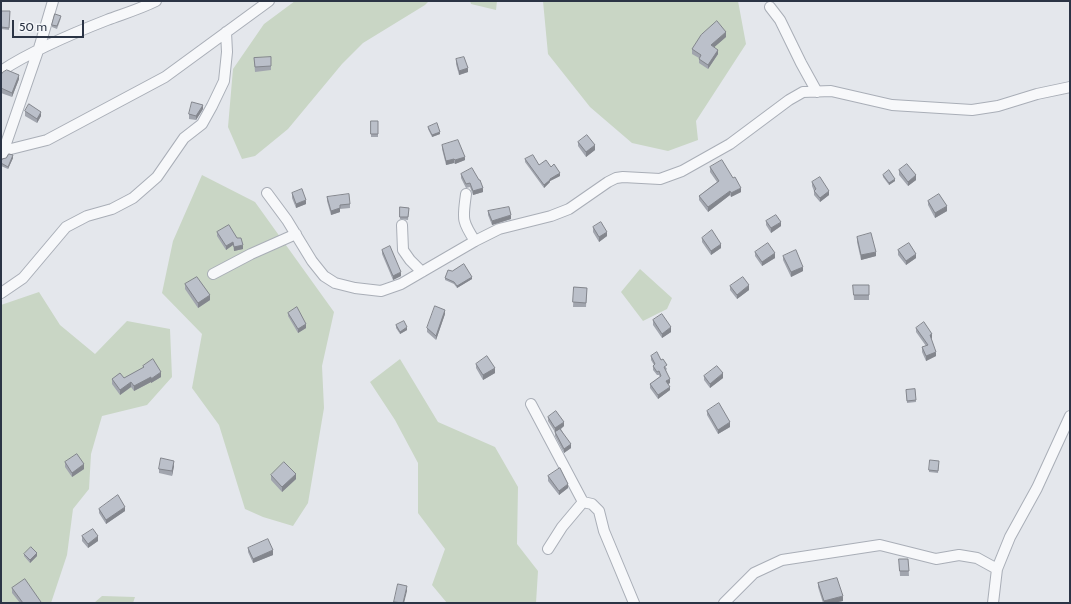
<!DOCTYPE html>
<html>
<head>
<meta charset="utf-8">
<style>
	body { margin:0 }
	#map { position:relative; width:1071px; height:604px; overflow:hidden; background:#e4e7ec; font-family:Cabin,sans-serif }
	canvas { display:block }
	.frame { position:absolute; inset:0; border:2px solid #2b3445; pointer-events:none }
	.scale { position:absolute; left:12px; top:20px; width:72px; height:18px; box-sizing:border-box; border:2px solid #2b3445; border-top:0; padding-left:5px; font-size:12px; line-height:14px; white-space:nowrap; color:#2b3445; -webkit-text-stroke:3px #f4f6f9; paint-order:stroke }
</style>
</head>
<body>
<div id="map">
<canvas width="1071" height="604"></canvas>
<div class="frame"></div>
<div class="scale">50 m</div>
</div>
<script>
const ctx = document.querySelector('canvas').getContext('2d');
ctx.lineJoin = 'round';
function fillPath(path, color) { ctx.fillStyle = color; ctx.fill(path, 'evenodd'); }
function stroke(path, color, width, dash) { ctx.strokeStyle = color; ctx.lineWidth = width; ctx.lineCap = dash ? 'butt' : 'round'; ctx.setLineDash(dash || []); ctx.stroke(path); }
fillPath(new Path2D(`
	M295 1H429L425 5 363 43 342 64 288 129 255 156 242 159 228 127 233 69 264 24Z
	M470 1H497L496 10 471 4Z
	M543 1H738L746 44 696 121 698 140 668 151 632 143 590 107 548 54Z
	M202 175 255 202 334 312 322 366 324 408 308 503 293 526 263 517 245 509 219 425 192 388 202 334 162 293 173 241Z
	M640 269 672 298 667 309 643 321 621 292Z
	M39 292 60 325 95 354 127 321 170 329 172 377 147 405 102 416 91 454 89 489 73 509 67 555 51 603H1V305Z
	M400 359 438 422 495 447 518 487 517 544 538 571 536 603H447L432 585 445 549 418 513V463L395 420 370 382Z
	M102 596 135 597 133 603H94Z`), '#c9d6c5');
const minor = new Path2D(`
	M770 7 780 20 801 63 817 92
	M1 71C33 50 71 34 107 20 123 14 140 9 156 1
	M3 151 47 140 165 77 269 1
	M2 155 40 45 53 1
	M267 193 287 220 312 261 324 276 335 283 355 288 381 291 401 284 475 241 499 229 551 216 569 209 608 182 616 178 623 177 660 179 682 171 730 144 789 100 803 92 831 91 892 105 972 110 998 106 1037 94 1070 87
	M466 194C463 218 461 220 475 241
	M402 225 403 250 410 260 422 272
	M213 274 251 254 296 234
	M1 293 23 278 66 227 87 216 112 209 133 198 157 177 184 138 202 124 212 106 224 81 227 52 226 32
	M531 404 583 502 592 504 599 511 604 531 634 603
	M548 549 562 527 583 502
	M724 603 754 573 782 560 880 545 936 559 959 555 977 558 997 569
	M993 603 997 569 1010 537 1037 488 1070 416`);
stroke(minor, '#a9aeb7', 12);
stroke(minor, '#f7f8fa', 10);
fillPath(new Path2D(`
	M2 11H10L9 30 1 29Z
	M61 18 57 29 52 27V25Z
	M726 37 714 47 718 54 708 69 699 63V58L692 54V49Z
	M254 58 271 66V70L255 72Z
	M456 59 468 72 459 75 456 64Z
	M1 76 19 79 12 97 1 93Z
	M203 109 196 120 189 119V114Z
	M25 111 41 116 37 123 25 116Z
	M371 121H378V137H371Z
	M428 127 440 134 432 137 428 129Z
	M578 142 595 150 586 157 578 146Z
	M442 145 465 160 455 164 454 163 446 165 442 149Z
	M6 158H13L8 169 1 166V162Z
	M525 159 539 165 551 167 560 176 550 181V182L544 188 525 162Z
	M710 167 741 192 731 197 730 195 708 212 699 200V196L717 182 710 172Z
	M899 170 916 180 908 186 899 175Z
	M461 174 483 192 473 195 470 187 466 188 461 178Z
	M883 175 895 181 889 185 883 177Z
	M812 182 829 195 820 202 814 195V191L812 186Z
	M292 193 306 204 296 208 292 198Z
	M327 197 350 204V208L340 209V212L331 215 327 201Z
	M928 201 947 211 935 218 928 205Z
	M400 207 409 208 408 220 400 219Z
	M488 211 511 219 492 225 488 215Z
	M766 221 781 226 771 233 766 225Z
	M593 227 607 236 599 242 593 232Z
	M217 232 243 249 234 251 233 245 226 250 217 236Z
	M857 237 876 256 861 260 857 242Z
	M702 238 721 248 711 255 702 242Z
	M382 250 401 276 393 280 382 254Z
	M898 250 916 258 906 265 898 255Z
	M755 252 775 258 762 266 755 256Z
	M783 256 803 271 791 277 783 260Z
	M445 278 472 279 457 288 454 284 445 280Z
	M185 284 210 300 198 308 185 289Z
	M853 285H869V300H854Z
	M730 286 749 290 737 299 730 290Z
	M574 287 587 288 586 307H573Z
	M288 313 306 328 298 333 288 316Z
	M445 314 436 340 427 332V328Z
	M653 320 671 332 662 338 653 325Z
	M396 325 407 330 400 334 396 328Z
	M916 328 932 338 931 339 936 356 926 361 922 352V347L926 346 916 332Z
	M651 356 661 360 667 369 666 370 670 383 668 384 670 390 658 399 650 388V384L660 377 659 375H657L653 370V366L654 365 651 360Z
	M476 364 495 373 483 380 476 368Z
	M143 366 161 377 151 383V382L134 391 131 387 120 395 112 384V379L124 378 143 368Z
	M704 376 723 378 710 388 704 380Z
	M915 389 916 402 907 403 906 390Z
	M707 411 730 427 718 434 707 415Z
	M548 417 564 426 561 429 571 448 564 453 555 436V432L548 421Z
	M65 462 84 469 72 477 65 467Z
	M939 463 938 473 929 472V470Z
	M174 466 172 476 159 473V469Z
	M271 475 296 479 282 492 271 480Z
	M548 476 568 488 559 495 548 481Z
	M99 509 125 511 106 524 99 513Z
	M82 536 98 541 88 548 82 541Z
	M248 548 273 555 253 563 248 552Z
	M24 554 37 556 30 563 24 556Z
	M899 559H908L909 576H900Z
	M818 583 843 601 833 603H823L818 587Z
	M12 588 41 603H20L12 593Z`), '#a1a5ae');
fillPath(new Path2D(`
	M726 32V37L711 50V45Z
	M718 50V54L708 69V65Z
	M468 68V72L459 75V71Z
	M19 75V79L12 97V93Z
	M203 105V109L196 120V116Z
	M41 112V116L37 123V119Z
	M440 132V134L432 137V135Z
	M595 145V150L586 157V152Z
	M13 155V158L8 169V167Z
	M465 157V160L455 164V160Z
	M454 159V163L446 165V161Z
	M560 173V176L550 181V182L544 188V185L550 179Z
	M916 175V180L908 186V182Z
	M895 179V181L889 185V183Z
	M483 188V192L473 195V191Z
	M741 188V192L731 197V193Z
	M730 191V195L708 212V207Z
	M829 191V195L820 202V198Z
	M306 200V204L296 208V204Z
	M947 206V211L935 218V213Z
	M340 208V212L331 215V211Z
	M511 215V219L492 225V221Z
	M781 222V226L771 233V228Z
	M607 232V236L599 242V237Z
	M233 242V245L226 250V246Z
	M721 244V248L711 255V251Z
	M243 245V249L234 251V247Z
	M876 252V256L861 260V255Z
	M775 253V258L762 266V262Z
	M916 254V258L906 265V261Z
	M803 267V271L791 277V272Z
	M401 272V276L393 280V276Z
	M472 277V279L457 288V286Z
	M749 285V290L737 299V295Z
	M210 295V300L198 308V303Z
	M445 310V314L436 340V336Z
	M306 324V328L298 333V329Z
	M407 327V330L400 334V332Z
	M671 327V332L662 338V334Z
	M932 334V338L930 340V335Z
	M936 352V356L926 361V356Z
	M495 368V373L483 380V375Z
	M161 372V377L151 383V379Z
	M723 373V378L710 388V384Z
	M151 377V382L134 391V386Z
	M670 379V383L666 385V381Z
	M131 382V387L120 395V390Z
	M670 387V390L658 399V395Z
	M564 422V426L555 433V428Z
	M730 422V427L718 434V430Z
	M571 444V448L564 453V449Z
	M174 461V466L172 476V471Z
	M84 464V469L72 477V473Z
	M296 474V479L282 492V487Z
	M568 484V488L559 495V491Z
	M125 507V511L106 524V520Z
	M98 536V541L88 548V544Z
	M273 550V555L253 563V559Z
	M37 553V556L30 563V560Z
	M407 586V591L404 603H403Z
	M843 596V601L833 603H824V601Z`), '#83868d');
const building = new Path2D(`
	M2 11H10L9 28 1 27Z
	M55 14 61 16 57 26 52 25Z
	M717 21 726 32 711 45 718 50 708 65 699 59 701 55 692 49 701 35Z
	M271 57V66L255 67 254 58Z
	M464 57 468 68 459 71 456 59Z
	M7 70 19 75 12 93 1 88V76L2 73Z
	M192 102 203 105 196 116 189 114Z
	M29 104 41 112 37 119 25 111Z
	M371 121H378V134H371Z
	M437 123 440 132 432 135 428 127Z
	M587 135 595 145 586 152 578 142Z
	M458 140 465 157 455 160 454 159 446 161 442 145Z
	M9 154 13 155 8 167 1 163V162L2 159 6 158Z
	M533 155 539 165 546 160 551 167 554 164 560 173 550 179V180L544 185 525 159Z
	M722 160 733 178 735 177 741 188 731 193 730 191 708 207 699 196 719 181 710 167Z
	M907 164 916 175 908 182 899 170Z
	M472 168 479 180H480L483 188 473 191 470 183 466 184 461 174Z
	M889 170 895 179 889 183 883 175Z
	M820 177 829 191 820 198 814 191 816 189 812 182Z
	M302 189 306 200 296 204 292 193Z
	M349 194 350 204 340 205V208L331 211 327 197Z
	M939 194 947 206 935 213 928 201Z
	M400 207 409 208 408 217H400Z
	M509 207 511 215 492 221 488 211Z
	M776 215 781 222 771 228 766 221Z
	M601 222 607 232 599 237 593 227Z
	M229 225 237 238H241L243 245 234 247 233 242 226 246 217 232Z
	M712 230 721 244 711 251 702 238Z
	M871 233 876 252 861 255 857 237Z
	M768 243 775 253 762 262 755 252Z
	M909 243 916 254 906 261 898 250Z
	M390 246 401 272 393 276 382 250Z
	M796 250 803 267 791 272 783 256Z
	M464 264 472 277 457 286 454 282 445 278 448 270 452 271Z
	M197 277 210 295 198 303 185 284Z
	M743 277 749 285 737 295 730 286Z
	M853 285H869V295H854Z
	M574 287 587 288 586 303 573 302Z
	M435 306 445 310 436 336 427 328Z
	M297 307 306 324 298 329 288 313Z
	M662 314 671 327 662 334 653 320Z
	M404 321 407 327 400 332 396 325Z
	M924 322 932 334 930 335 936 352 926 356 922 347 928 345 916 328Z
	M657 352 661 360 663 359 667 365 664 367 670 379 666 381 670 387 658 395 650 384 661 376 659 371 657 372 653 366 655 364 651 356Z
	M487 356 495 368 483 375 476 364Z
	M153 359 161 372 151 379V377L134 386 131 382 120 390 112 379 120 373 124 378 144 367 143 366Z
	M717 366 723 373 710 384 704 376Z
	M915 389 916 400 907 401 906 390Z
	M719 403 730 422 718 430 707 411Z
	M556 411 564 422 555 428 548 417Z
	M560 429 571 444 564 449 555 432Z
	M77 454 84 464 72 473 65 462Z
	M161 458 174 461 172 471 159 469Z
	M930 460 939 461 938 471 929 470Z
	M284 462 296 474 282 487 271 475Z
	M560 468 568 484 559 491 548 476Z
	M118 495 125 507 106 520 99 509Z
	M93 529 98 536 88 544 82 536Z
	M268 539 273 550 253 559 248 548Z
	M31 547 37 553 30 560 24 554Z
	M899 559H908L909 571H900Z
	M837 578 843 596 824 601 818 583Z
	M25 579 41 602V603H23L12 588Z
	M398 584 407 586 403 603 394 602Z`);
fillPath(building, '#bbc0ca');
stroke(building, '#83868d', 1);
</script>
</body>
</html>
